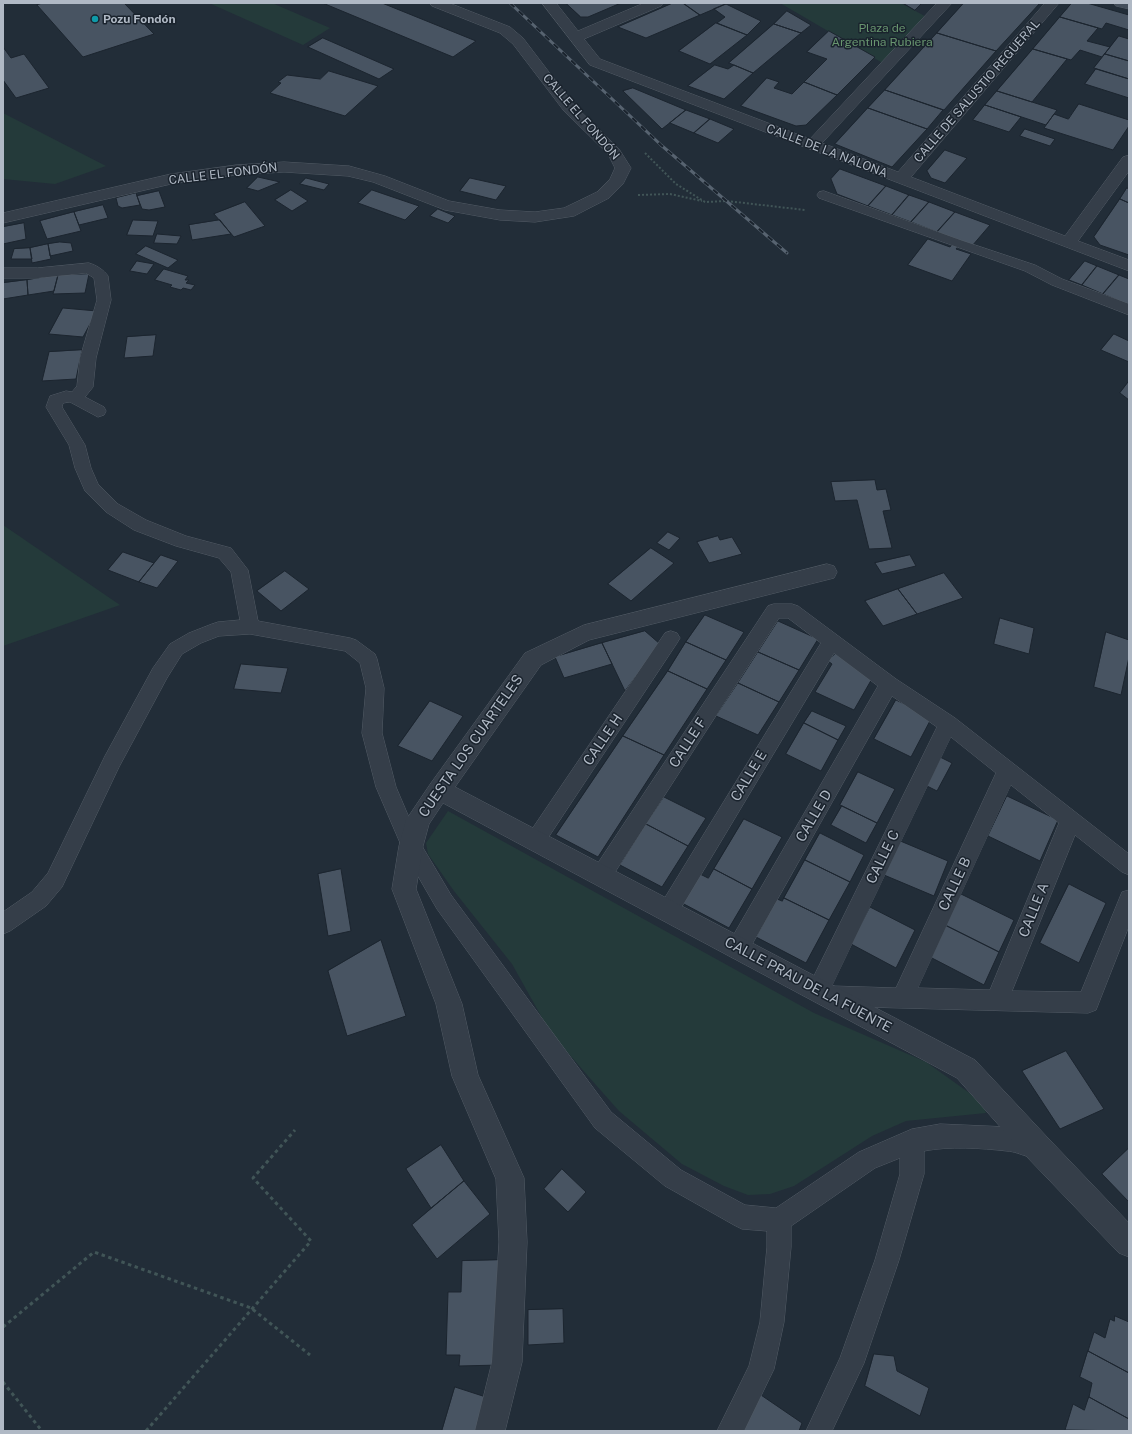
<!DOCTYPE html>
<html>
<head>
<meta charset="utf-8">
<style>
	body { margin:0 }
	#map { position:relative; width:1132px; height:1434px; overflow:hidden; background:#222d38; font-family:"Public Sans",sans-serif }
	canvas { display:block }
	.frame { position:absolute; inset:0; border:4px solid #b0b9c5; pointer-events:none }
</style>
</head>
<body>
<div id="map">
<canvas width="1132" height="1434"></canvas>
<div class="frame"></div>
</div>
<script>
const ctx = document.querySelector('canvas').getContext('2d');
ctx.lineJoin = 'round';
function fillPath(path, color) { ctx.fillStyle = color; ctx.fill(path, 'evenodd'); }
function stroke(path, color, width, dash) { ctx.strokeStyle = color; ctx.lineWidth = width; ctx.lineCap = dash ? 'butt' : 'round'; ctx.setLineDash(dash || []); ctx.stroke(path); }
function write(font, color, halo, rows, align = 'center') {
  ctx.font = font + ' "Public Sans",sans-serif'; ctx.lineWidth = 3; ctx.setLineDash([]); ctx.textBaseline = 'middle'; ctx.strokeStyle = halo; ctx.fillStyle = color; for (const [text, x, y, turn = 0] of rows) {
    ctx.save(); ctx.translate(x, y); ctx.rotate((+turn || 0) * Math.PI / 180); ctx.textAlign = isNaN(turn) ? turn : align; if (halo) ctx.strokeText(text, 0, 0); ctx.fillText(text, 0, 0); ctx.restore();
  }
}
fillPath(new Path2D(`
	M209 3H272L330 28 303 45Z
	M780 3H901L930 19 886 65Z
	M3 113 106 166 55 184 3 179Z
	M3 525 120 605 3 646Z
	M448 811 814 1013 926 1062 982 1102 986 1113 906 1121 872 1136 794 1186 770 1194 748 1195 724 1186 682 1164 619 1111 588 1076 550 1032 512 964 454 891 428 854 426 843Z`), '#243a3a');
const building = new Path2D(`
	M43 3H124L154 34 83 57 37 5Z
	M327 3H382L476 41 453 57 325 4Z
	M566 3H621L588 17H581Z
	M673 3H683L700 15 646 38 618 27Z
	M683 3H725L726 4 700 15Z
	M903 3H922L915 10Z
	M964 3H1040L996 51 937 33Z
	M1072 3H1087L1129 15V30L1106 23 1102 29 1060 17Z
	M726 4 761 21 747 35 717 23 725 17 714 9Z
	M787 11 811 25 801 33 774 24Z
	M1060 17 1098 28 1087 41 1110 47 1102 57 1080 50 1071 60 1033 49Z
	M716 23 747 35 710 64 679 51Z
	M774 24 801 33 753 73 729 63Z
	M829 31 875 57 837 95 804 82 827 59 807 52Z
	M937 33 996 51 944 110 885 90Z
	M1119 36 1129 39V61L1105 54Z
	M323 38 394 69 379 79 308 47Z
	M3 47 11 58 24 54 49 88 16 98 3 80Z
	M1033 49 1067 59 1032 102 997 91Z
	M1105 54 1129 61V79L1094 68Z
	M715 65 728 69 734 65 753 73 724 99 688 86Z
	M1096 69 1129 79V98L1085 84Z
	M329 71 378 86 345 116 270 93 281 83 278 82 287 75 320 79Z
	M767 78 779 82 774 88 792 94 804 82 837 95 806 125 796 126 741 106Z
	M633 88 686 110 662 129 623 91Z
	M885 90 943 110 927 129 868 108Z
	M997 91 1032 102 1057 110 1046 125 985 105Z
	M1079 104 1129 120V126L1113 150 1044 128 1054 114 1068 119Z
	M985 105 1021 117 1009 132 973 120Z
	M868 108 927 129 892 167 835 144Z
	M686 110 710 119 694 133 670 123Z
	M710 119 734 129 718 143 694 133Z
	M1025 129 1055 139 1050 146 1020 136Z
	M945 150 967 158 945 183 931 178 927 171Z
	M840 169 886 186 868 206 837 194 831 179Z
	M258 177 280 182 258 191 247 188Z
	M306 178 329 184 324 190 300 184Z
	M470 178 506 186 496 200 460 191Z
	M886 186 909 195 892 215 868 206Z
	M1127 188 1129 189V203L1120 199Z
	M291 190 308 201 292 211 275 200Z
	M372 190 419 206 405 220 358 203Z
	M159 191 165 207 149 210 142 209 137 196Z
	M136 193 140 205 122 208 118 206 116 198Z
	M909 195 929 202 911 222 892 215Z
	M1120 199 1129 203V255L1100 245 1094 237Z
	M245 202 265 226 234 237 214 214Z
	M929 202 955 212 937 232 911 222Z
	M103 205 108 218 79 225 74 212Z
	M438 209 455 216 448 223 430 216Z
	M74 212 81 231 47 239 40 221Z
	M955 212 990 225 972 246 937 232Z
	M133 220 158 221 153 236 127 235Z
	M220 220 231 234 192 240 189 225Z
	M24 223 26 239 3 244V227Z
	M157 234 181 236 177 244 154 243Z
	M928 239 950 247 956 239 962 242 956 249 971 254 952 281 908 265Z
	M60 242 71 243 73 251 50 256 48 244Z
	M48 244 51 259 32 263 30 248Z
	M146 246 178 260 168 268 136 254Z
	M30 248 32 259H11L14 249Z
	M137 261 154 264 147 274 130 271Z
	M1085 261 1097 266 1082 285 1069 280Z
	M1097 266 1119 275 1103 294 1082 285Z
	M164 269 188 276 185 280H189L186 283 195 285 191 290 183 288 181 290 170 287 172 285 155 280Z
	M89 274 85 293 53 294 58 275Z
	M58 275 54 291 28 295 27 280Z
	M1119 275 1129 279V305L1103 294Z
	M27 280 28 295 3 299V283Z
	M63 308 97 311 83 337 49 334Z
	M1114 334 1129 341V362L1101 350Z
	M156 335 153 356 124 358 127 337Z
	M82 350 76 379 42 381 49 352Z
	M1129 381V400L1120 393Z
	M875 480 877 490 886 489 891 510 883 511 892 548 869 549 857 500 835 501 831 482Z
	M668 532 680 538 669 550 657 543Z
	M718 536 720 540 732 537 742 554 709 563 697 542Z
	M651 548 674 563 631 601 608 584Z
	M123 552 154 563 139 582 108 570Z
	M161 555 178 561 157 588 139 582Z
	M910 555 916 566 882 574 875 563Z
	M285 571 309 589 281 611 257 591Z
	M944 573 963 598 917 614 898 589Z
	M898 589 917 614 883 626 865 601Z
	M705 615 744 632 726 660 686 642Z
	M1000 618 1034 628 1029 654 994 644Z
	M778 621 818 639 799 670 758 652Z
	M645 631 660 644 625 691 602 643Z
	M1106 632 1129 640V657L1121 695 1094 687Z
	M686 642 726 660 707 689 668 671Z
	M602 643 612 664 564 678 555 657Z
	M758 652 799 670 779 702 738 683Z
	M836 653 873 677 854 710 815 692 832 664 828 661Z
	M241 664 288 668 281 693 234 689Z
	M668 671 707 689 664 755 623 736Z
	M738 683 779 702 758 735 716 716Z
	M896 700 932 717 911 757 874 739Z
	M430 701 463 716 432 761 398 746Z
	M812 711 846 726 838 740 804 723Z
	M804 723 838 740 821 771 786 754Z
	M623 736 664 755 598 857 556 835Z
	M940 757 952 763 937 791 925 785Z
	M858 772 895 789 877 823 840 805Z
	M1007 796 1058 820 1040 861 988 836Z
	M664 797 706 818 688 846 646 824Z
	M842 806 877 823 866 843 831 825Z
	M744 819 782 837 752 889 714 869Z
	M646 824 688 846 662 887 620 865Z
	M820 833 864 855 850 882 805 860Z
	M898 840 948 861 934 896 884 875Z
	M805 860 850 882 829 920 784 898Z
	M341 869 351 931 328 936 318 874Z
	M714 869 752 889 729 928 682 903 700 874 708 878Z
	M1069 884 1106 903 1079 963 1040 943Z
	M961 894 1014 920 999 952 945 925Z
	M784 898 829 920 806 963 756 937 777 899 782 901Z
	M870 907 915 930 896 968 851 944Z
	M945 925 999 952 984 985 930 957Z
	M381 940 406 1016 347 1036 328 971Z
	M1066 1051 1104 1109 1060 1129 1022 1071Z
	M441 1145 464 1181 431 1208 406 1169Z
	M1129 1148V1202L1102 1174Z
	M562 1169 586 1192 568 1212 544 1189Z
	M464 1181 490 1214 437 1259 412 1225Z
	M500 1260V1365L459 1366 460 1355H446L448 1292H461L462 1261Z
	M563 1309 564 1343 528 1345V1310Z
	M1115 1316 1129 1322V1373L1088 1351 1094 1332 1105 1338 1110 1319 1114 1321Z
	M1088 1351 1129 1373V1419L1089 1397 1092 1383 1080 1377Z
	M874 1354 894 1356 897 1371 929 1388 920 1416 865 1386Z
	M455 1387 492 1399 484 1431H442Z
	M758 1393 802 1423 799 1431H741Z
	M1089 1397 1129 1419V1431L1065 1430 1073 1404 1084 1410Z`);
fillPath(building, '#485462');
stroke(building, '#1c252f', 1);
const lane = new Path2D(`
	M824 191 960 240 1035 265 1062 279 1129 304V315L1052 285 1025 271 819 198 817 195 819 192Z
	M89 263C96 265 104 270 108 276L111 300 96 358 93 387 85 397 104 407 106 411 104 415 98 417 70 402 63 403 62 407 85 445 91 468 98 484 118 504 146 520 186 536 231 548 248 570 258 621 350 638 356 640 375 654 377 659 384 688 382 733 396 787 419 841 451 895 611 1112 681 1170 745 1205 776 1208 859 1152 912 1129 940 1124 1008 1127 1045 1139 1049 1147 1045 1155C1030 1162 1022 1152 1007 1151 981 1148 949 1146 924 1151V1174L899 1260 864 1363 832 1431H806L840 1358 875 1260 900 1174V1158L875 1168 791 1226V1247L784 1322 774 1369 744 1431H717L749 1366 760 1322 767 1247V1231L742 1229 734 1225 665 1186 595 1128 437 909 404 852 376 787 362 733 366 688 360 663 345 651 250 634 219 636 201 643 182 654 167 678 119 767 62 887 46 906 10 931 3 934V912L32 892 48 873 105 756 153 668 170 644 189 633 212 624 218 622 240 620 231 572 219 558 176 546 134 530 106 512 85 491 75 468 69 445 46 407 50 396 66 391 72 392 77 386 80 358 97 300 94 278 86 273 37 278H3V268H37Z
	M774 604H792L798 606 896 679 955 718 1129 854V875L1122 872 1075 835 1012 991 1081 992 1122 892 1129 890V926L1096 1010 1088 1013 828 1006 820 1003 819 1001 810 998 807 991 810 984 937 727 892 696 746 955 738 958 730 955 727 948 730 941 878 686 834 653 675 918 668 921 661 918 658 911 661 904 821 643 788 618H779L608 883 601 885 594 883 591 876 594 869 768 606ZM951 737 996 773 896 988 832 986ZM1011 785 1059 823 990 990 918 988Z
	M671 631 677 633 680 638 677 643 542 847 535 850 528 847 525 841 528 835 665 633Z`);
const street = new Path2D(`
	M430 3H449L510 27 523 38 574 105 619 149 631 168 623 184 609 198 574 216 535 222 500 220 445 210 373 182 348 176 284 172 236 175 171 184 3 223V213L171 174 236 165 284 162 349 166 385 176 449 201 500 210 535 212 564 208 597 192 610 179 615 168 608 154 564 111 513 44 500 33 432 6Z
	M542 3H556L578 31 644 3H663L661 6 584 39 600 59 810 139 937 3H952L822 143 898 172 1045 3H1059L911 177 1065 236 1123 157 1129 155V171L1078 241 1129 260V271L590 65Z
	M827 564 834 566 837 572 834 578 589 640 541 665 455 787 975 1060 1047 1137 1129 1223V1257L1119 1253 1027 1157 957 1078 443 803 429 824 423 846 416 889 462 1004 478 1075 524 1178 527 1242 522 1362 505 1431H475L492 1362 499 1242 496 1179 452 1076 436 1004 392 889 399 846 406 820 431 783 525 653 584 625Z`);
const secondary = new Path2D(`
	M1114 3H1129V9L1116 6Z`);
stroke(lane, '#535c66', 1);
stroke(street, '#535c66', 1);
stroke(secondary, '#535c66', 1);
stroke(new Path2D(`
	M645 153 676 184 705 202 727 201 805 210
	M638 195 670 194 702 201`), '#415557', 2, [2, 2]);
stroke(new Path2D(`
	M3 1327 94 1252 251 1308 310 1355
	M3 1382 42 1431
	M146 1431 311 1241 253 1178 295 1130`), '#415557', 3, [3.5, 3.5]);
fillPath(lane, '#353e49');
fillPath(street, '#353e49');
fillPath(secondary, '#434e5b');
const rail = new Path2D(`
	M510 3 661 145 787 253`);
stroke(rail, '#576370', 3);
stroke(rail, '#1a232d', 2, [6]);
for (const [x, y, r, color] of [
	[95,19,4,"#0f9aa8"]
]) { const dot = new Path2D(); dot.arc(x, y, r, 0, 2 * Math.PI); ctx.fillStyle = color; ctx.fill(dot); stroke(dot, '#1a232d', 1.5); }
write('bold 12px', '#b0b9c5', '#1a232d', [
	["Pozu Fondón",103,19]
], 'left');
write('12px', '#68956f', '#1a232d', [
	["Plaza de",882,28],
	["Argentina Rubiera",882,42]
]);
write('12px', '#b0b9c5', '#1a232d', [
	["CALLE DE SALUSTIO REGUERAL",977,91,-49],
	["CALLE EL FONDÓN",581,117,49],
	["CALLE DE LA NALONA",827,151,21],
	["CALLE EL FONDÓN",223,174,-7]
]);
write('14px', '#b0b9c5', '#1a232d', [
	["CALLE H",603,740,-56],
	["CALLE F",688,743,-57],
	["CUESTA LOS CUARTELES",471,746,-55],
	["CALLE E",749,776,-59],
	["CALLE D",814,816,-60],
	["CALLE C",883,857,-64],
	["CALLE B",955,884,-65],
	["CALLE A",1034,910,-68],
	["CALLE PRAU DE LA FUENTE",808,985,28]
]);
</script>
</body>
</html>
